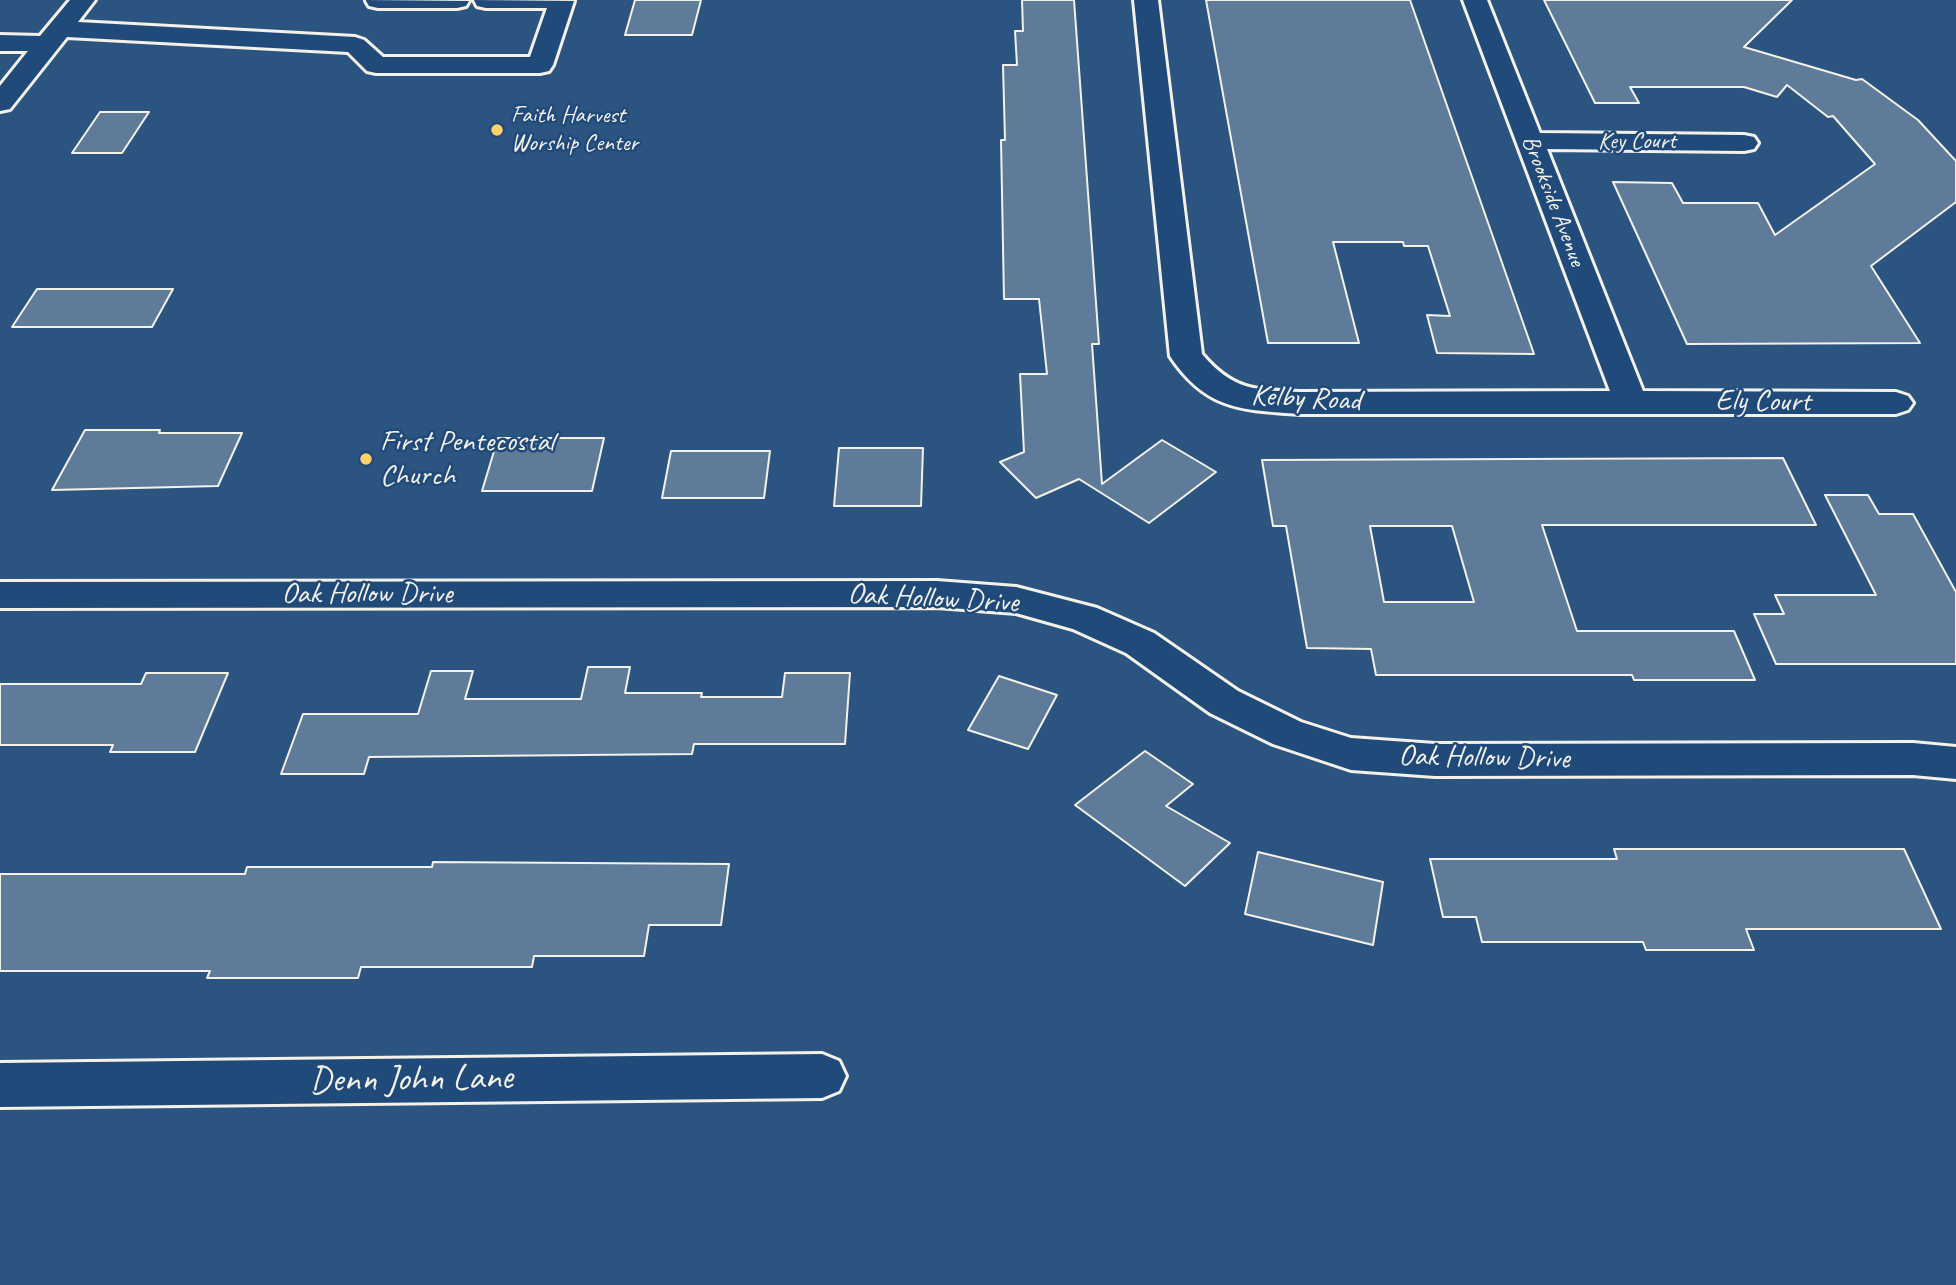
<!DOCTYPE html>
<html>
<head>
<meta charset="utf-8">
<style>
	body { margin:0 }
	canvas { display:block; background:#2c5481 }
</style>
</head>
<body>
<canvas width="1956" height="1285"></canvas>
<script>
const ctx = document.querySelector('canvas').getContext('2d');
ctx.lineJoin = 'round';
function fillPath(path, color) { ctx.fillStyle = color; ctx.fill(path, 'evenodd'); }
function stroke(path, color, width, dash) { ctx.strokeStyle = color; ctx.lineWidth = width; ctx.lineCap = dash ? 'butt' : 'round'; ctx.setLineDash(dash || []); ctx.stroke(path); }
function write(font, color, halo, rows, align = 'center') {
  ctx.font = font + ' Caveat,sans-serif'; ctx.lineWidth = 5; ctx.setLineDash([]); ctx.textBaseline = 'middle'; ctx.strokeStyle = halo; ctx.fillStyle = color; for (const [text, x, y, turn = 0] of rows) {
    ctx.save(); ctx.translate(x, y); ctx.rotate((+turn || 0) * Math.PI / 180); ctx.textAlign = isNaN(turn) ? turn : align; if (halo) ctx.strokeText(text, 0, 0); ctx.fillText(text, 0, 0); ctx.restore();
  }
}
const building = new Path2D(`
	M635 0H701L692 35H625Z
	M1022 0H1074L1099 344H1092L1102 484 1162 440 1216 472 1149 523 1079 479 1036 498 1000 462 1024 452 1020 374H1047L1039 299H1004L1001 140H1005L1003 65H1017L1015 31H1023Z
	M1206 0H1410L1534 354 1437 353 1427 315 1450 316 1428 246H1404L1403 242H1333L1359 343H1268Z
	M1544 0H1792L1744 47 1856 80 1862 79 1918 120 1956 161V202L1871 266 1920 343 1687 344 1613 182 1672 183 1683 203H1758L1775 235 1875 164 1833 116 1828 117 1787 85 1777 97 1744 87H1630L1639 103H1595Z
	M100 112H149L122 153H72Z
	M37 289H173L152 327H12Z
	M85 430H160L159 433H242L218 486 52 490Z
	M498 438H604L592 491H482Z
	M839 448H923L921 506H834Z
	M671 451H770L764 498H662Z
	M1783 458 1816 525H1542L1577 631H1734L1755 680H1634L1632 675H1376L1371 649 1307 648 1286 526H1273L1262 460ZM1370 526H1452L1474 602H1384Z
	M1825 495H1868L1879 514H1913L1956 592V664H1776L1754 614H1784L1775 595H1876Z
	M588 667H630L625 693H702L701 697H782L785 673H850L845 744H694L692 754 369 757 364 774H281L303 714H418L431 671H473L465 699H581Z
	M146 673H228L195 752H110L113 745H0V684H141Z
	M999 676 1057 695 1028 749 968 730Z
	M1145 751 1193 784 1166 806 1230 843 1185 886 1075 805Z
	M1614 849H1904L1941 929H1746L1754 950H1646L1643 942H1482L1476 917H1443L1430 859H1617Z
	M1258 852 1383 882 1373 945 1245 914Z
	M433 862 729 864 721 925H649L644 956H534L532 967H361L358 978H207L210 971H0V874H245L247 867H432Z`);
fillPath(building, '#5e7b9a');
stroke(building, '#f4f1e8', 2);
const minor = new Path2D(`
	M70 0H95L78 22 355 37 364 40 383 57H530L547 8H486L477 6 474 0 574 1 553 65 549 71 540 73H376L367 71 348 52 67 37 10 109 0 111V86L28 51H0V35L40 36Z
	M1134 0H1158L1202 354C1233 391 1256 390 1301 392L1610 391 1463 0H1487L1540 133 1744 135 1754 137 1758 143 1754 149 1744 151 1547 149 1643 391 1896 392 1908 396 1913 403 1908 410 1896 414H1301C1241 410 1206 410 1170 356Z
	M366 1V0L469 1 466 6 457 8H378L369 6Z
	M937 581 1016 587 1097 608 1154 633 1238 691 1301 722 1351 738 1435 744 1913 743 1956 747V779L1913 775 1435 776 1351 770 1273 744 1210 713 1126 653 1073 629 1016 613 937 607 0 608V582Z
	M822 1054 839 1061 846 1076 839 1091 822 1098 0 1107V1063Z`);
stroke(minor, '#f4f1e8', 6);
fillPath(minor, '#1f4a7a');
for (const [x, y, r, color] of [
	[497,130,7,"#ffd166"],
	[366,459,7,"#ffd166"]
]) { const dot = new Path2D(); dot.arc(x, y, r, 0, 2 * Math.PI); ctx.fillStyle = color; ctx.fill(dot); stroke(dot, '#1f4a7a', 2.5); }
write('24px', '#f4f1e8', '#1f4a7a', [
	["Faith Harvest",511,116],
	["Worship Center",511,144]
], 'left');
write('24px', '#f4f1e8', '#1f4a7a', [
	["Key Court",1637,142],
	["Brookside Avenue",1553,201,69]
]);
write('30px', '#f4f1e8', '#1f4a7a', [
	["Kelby Road",1306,399,3],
	["Ely Court",1763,402,1],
	["Oak Hollow Drive",367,594],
	["Oak Hollow Drive",933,599,3],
	["Oak Hollow Drive",1484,758,1]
]);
write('30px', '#f4f1e8', '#1f4a7a', [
	["First Pentecostal",380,442],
	["Church",380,476]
], 'left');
write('37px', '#f4f1e8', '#1f4a7a', [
	["Denn John Lane",411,1080,-1]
]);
</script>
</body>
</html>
